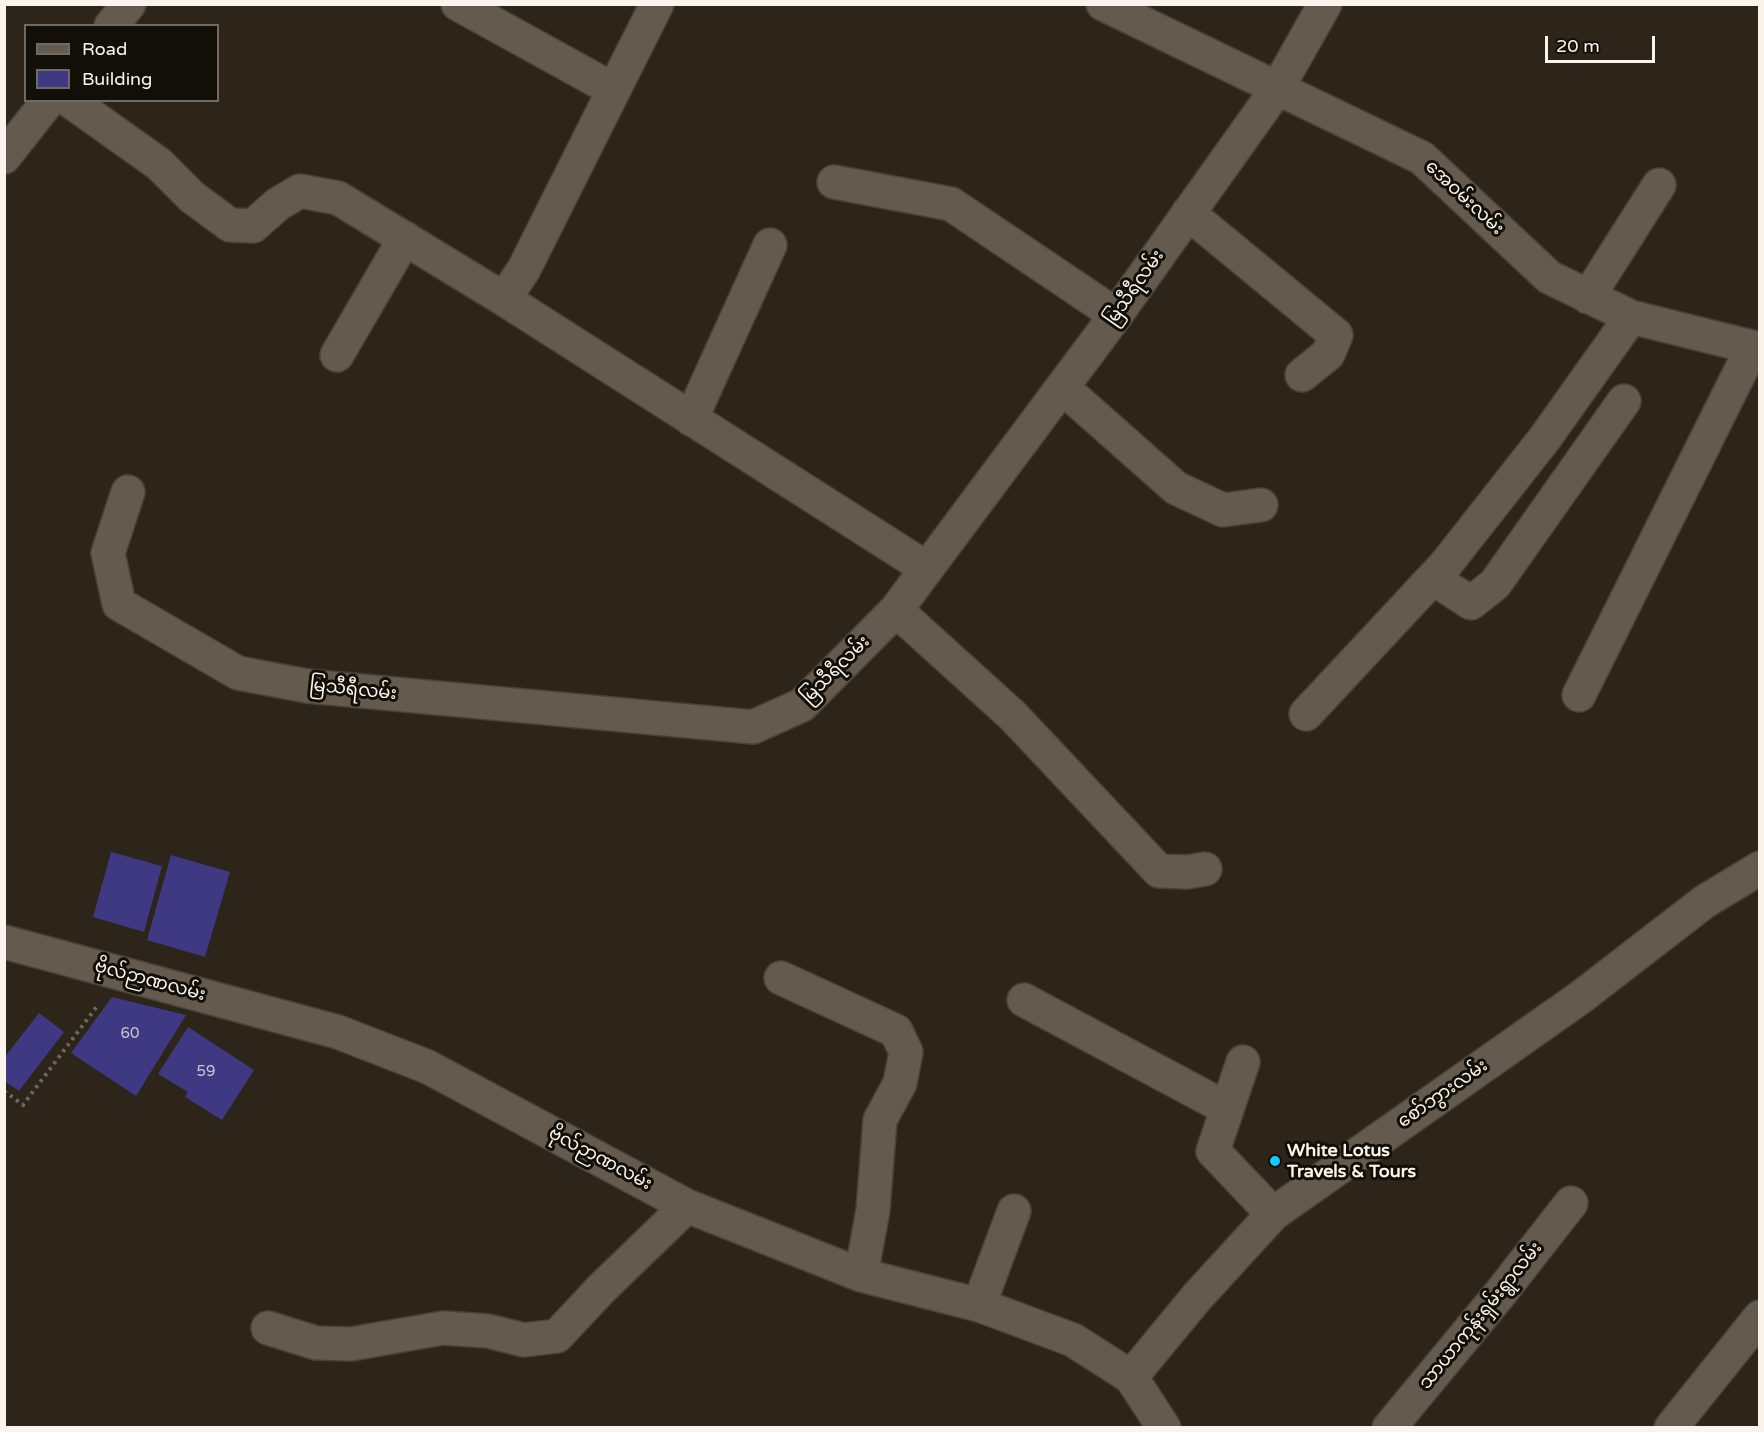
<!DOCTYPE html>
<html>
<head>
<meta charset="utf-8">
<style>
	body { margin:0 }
	#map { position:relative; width:1764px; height:1432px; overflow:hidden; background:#2d2519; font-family:"Varela Round",sans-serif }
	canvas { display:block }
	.frame { position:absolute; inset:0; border:6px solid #faf4ec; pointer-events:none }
	.legend { position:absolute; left:24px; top:24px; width:195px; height:78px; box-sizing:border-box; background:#120f09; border:2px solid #6f6b64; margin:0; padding:8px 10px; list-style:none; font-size:18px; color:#faf4ec }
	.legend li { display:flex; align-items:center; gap:12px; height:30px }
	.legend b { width:30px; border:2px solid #6f6b64 }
	.scale { position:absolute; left:1545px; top:36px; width:110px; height:27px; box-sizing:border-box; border:3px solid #faf4ec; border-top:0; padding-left:8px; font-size:18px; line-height:21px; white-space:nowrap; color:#faf4ec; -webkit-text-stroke:4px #120f09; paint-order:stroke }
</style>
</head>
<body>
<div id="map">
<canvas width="1764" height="1432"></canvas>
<div class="frame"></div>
<ul class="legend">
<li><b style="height:8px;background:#645a4d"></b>Road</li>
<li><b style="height:16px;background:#3e3982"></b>Building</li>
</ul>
<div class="scale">20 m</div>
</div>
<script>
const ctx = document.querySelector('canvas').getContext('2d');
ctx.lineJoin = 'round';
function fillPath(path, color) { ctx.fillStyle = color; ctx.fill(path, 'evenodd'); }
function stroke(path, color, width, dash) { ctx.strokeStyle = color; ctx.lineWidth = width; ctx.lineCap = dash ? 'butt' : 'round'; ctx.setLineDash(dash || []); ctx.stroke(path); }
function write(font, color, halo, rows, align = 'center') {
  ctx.font = font + ' "Varela Round","Noto Sans Myanmar",sans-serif'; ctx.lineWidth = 6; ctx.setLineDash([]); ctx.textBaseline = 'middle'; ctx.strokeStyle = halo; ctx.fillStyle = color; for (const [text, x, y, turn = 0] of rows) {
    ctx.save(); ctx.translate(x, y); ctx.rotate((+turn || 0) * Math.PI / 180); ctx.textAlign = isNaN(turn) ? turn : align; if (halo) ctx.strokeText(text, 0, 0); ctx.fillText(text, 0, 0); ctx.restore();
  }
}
fillPath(new Path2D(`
	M111 852 162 866 144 932 93 917Z
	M171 855 230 872 205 957 147 940Z
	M112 997 186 1015 136 1096 71 1053Z
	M39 1013 64 1032 19 1091 4 1081V1058Z
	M188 1027 254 1070 222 1120 185 1097 188 1092 158 1074Z`), '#3e3982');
const minor = new Path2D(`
	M458 4 614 90
	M1103 4 1422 158 1549 277 1631 317 1760 349
	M111 26 129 4
	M69 100 159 164 192 197 230 225 253 226 278 204 300 191 338 198 504 299 524 269 657 4
	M4 157 49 100
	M834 182 951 204 1116 315
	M1188 213 1336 335 1328 354 1302 375
	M1588 297 1659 185
	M504 299 926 568
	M337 355 405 238
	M1063 388 1176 488 1223 510 1261 505
	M691 419 770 245
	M128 492 108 553 119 604 238 673 307 686 753 727 802 705 896 610 1116 315 1277 89 1325 4
	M1434 579 1471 603 1495 584 1624 401
	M896 610 1013 716 1159 871 1187 872 1205 869
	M1579 695 1752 348
	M1306 714 1446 564 1545 438 1631 317
	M4 942 338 1032 428 1067 687 1206 861 1275 979 1305 1073 1340 1131 1377 1164 1428
	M781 978 896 1031 906 1052 900 1083 880 1120 873 1210 861 1275
	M1024 1000 1226 1108
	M1243 1062 1213 1151 1273 1214
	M979 1305 1014 1211
	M268 1328 316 1343 351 1344 443 1328 488 1331 524 1340 557 1336 601 1289 687 1206
	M1131 1377 1197 1297 1273 1214 1581 997 1704 902 1760 868
	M1389 1428 1499 1295 1571 1203
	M1671 1428 1760 1317`);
stroke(minor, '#474137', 36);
stroke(new Path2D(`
	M4 1091 23 1105 98 1005`), '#70685e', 4, [3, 4.5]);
stroke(minor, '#645a4d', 33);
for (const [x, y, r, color] of [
	[1275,1161,6,"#13cafb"]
]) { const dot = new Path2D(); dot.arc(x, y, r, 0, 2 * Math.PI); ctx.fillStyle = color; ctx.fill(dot); stroke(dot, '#120f09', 2); }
write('15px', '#cbc5d2', null, [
	["60",130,1034],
	["59",206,1072]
]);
write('18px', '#faf4ec', '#120f09', [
	["အေဝမ်းလမ်း",1464,198,43],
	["မြသီရီလမ်း",1135,288,-55],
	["မြသီရီလမ်း",836,670,-45],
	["မြသီရီလမ်း",353,690,6],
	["ဗိုလ်ဉာဏလမ်း",150,981,15],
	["စော်ဘွားလမ်း",1443,1094,-35],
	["ဗိုလ်ဉာဏလမ်း",600,1159,28],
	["သာယာကုန်းရှမ်းရွာလမ်း",1481,1316,-51]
]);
write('bold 18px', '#faf4ec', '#120f09', [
	["White Lotus",1287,1151],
	["Travels & Tours",1287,1172]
], 'left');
</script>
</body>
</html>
